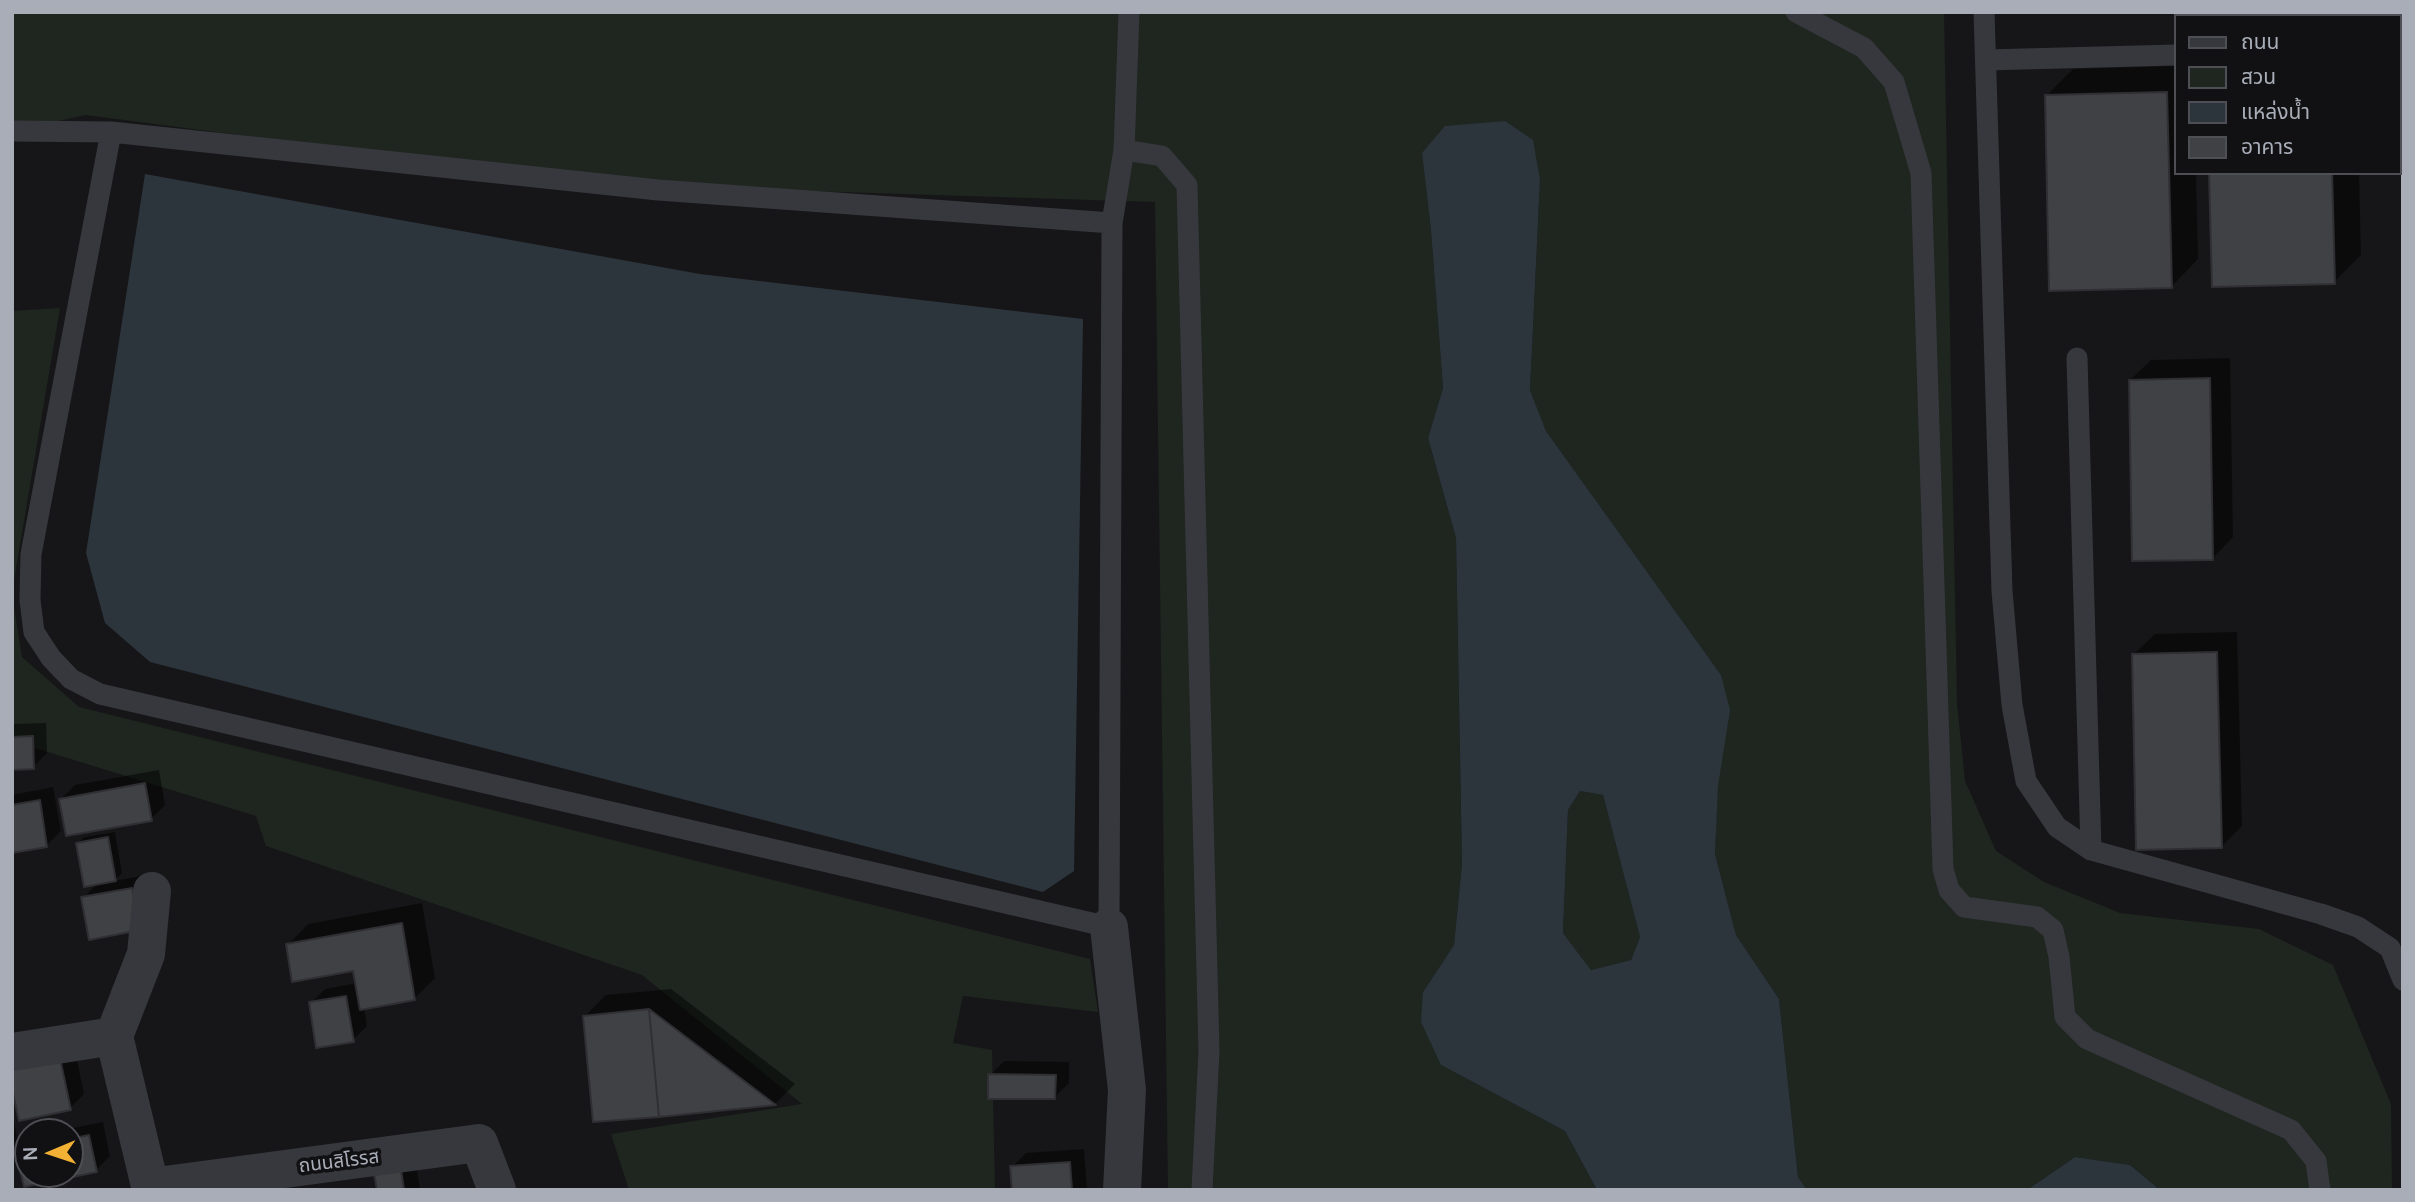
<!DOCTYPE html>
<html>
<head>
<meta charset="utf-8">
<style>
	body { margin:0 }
	#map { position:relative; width:2415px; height:1202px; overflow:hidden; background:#161618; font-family:Manrope,"Noto Sans Thai",sans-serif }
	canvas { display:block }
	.frame { position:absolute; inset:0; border:14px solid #a8adb8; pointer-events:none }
	.legend { position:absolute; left:2174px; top:14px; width:228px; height:161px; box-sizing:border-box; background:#111113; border:2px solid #4d4f55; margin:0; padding:9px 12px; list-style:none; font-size:21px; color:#a8adb8 }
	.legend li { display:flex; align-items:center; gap:14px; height:35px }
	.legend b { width:35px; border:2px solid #4d4f55 }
	.north { position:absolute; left:14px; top:1118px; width:70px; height:70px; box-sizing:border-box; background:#111113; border:2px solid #4d4f55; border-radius:50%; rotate:268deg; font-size:19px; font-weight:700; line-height:28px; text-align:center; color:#a8adb8 }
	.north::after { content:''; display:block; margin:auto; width:24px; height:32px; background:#f2b134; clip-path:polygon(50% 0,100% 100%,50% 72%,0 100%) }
</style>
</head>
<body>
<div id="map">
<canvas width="2415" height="1202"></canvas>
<div class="frame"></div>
<ul class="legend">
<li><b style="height:9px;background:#37383d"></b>ถนน</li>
<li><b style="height:19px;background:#1e261f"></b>สวน</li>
<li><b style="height:19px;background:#2c353c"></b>แหล่งน้ำ</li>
<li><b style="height:19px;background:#404145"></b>อาคาร</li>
</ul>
<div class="north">N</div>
</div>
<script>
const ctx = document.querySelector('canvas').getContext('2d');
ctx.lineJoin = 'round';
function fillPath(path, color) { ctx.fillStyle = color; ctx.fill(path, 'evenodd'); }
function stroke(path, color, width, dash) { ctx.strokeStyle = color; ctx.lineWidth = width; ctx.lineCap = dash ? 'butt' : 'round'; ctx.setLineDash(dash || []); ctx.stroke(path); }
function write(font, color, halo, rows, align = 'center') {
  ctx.font = font + ' Manrope,"Noto Sans Thai",sans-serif'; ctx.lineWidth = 7; ctx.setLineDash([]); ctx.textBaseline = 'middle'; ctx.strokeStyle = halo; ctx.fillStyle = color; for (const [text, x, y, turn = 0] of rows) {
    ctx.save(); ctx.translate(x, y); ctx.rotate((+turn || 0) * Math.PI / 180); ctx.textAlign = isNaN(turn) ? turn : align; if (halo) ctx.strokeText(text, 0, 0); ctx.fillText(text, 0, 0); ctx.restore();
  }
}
fillPath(new Path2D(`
	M12 12H1944L1957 703 1965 781 1996 851 2044 882 2120 913 2259 929 2333 965 2391 1104 2392 1190H2160L2130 1165 2075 1157 2027 1190H1807L1798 1177 1779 999 1736 935 1715 854 1721 675 1546 431 1530 390 1540 180 1422 153 1431 231 1443 388 1428 438 1456 538 1462 864 1454 945 1423 992 1441 1065 1565 1131 1597 1190H1168L1155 202 620 185 86 115 12 131Z
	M60 308 12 592V311Z
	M12 594 22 657 79 707 1090 959 1098 1012 963 996 953 1043 992 1050 995 1190H629L611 1134 802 1104 642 975 266 846 256 816 12 741Z
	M1580 791 1603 795 1640 937 1631 960 1591 970 1563 933 1568 810Z`), '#1e261f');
fillPath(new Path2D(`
	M1505 121 1533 140 1540 180 1530 390 1546 431 1721 675 1730 710 1718 786 1715 854 1736 935 1779 999 1798 1177 1807 1190H1597L1565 1131 1441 1065 1421 1022 1423 992 1454 945 1462 864 1456 538 1428 438 1443 388 1431 231 1422 153 1445 126ZM1580 791 1603 795 1640 937 1631 960 1591 970 1563 933 1568 810Z
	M145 174 700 274 1083 319 1074 871 1043 892 150 662 105 623 86 553Z
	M2075 1157 2130 1165 2160 1190H2027Z`), '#2c353c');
fillPath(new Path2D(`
	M2175 66V173H2196L2198 259 2172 286 2046 96 2073 69Z
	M2211 173H2359L2361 255 2334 282Z
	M2230 358 2233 537 2213 558 2130 380 2151 360Z
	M2237 632 2242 826 2221 847 2134 654 2155 634Z
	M46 723 47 753 33 767 12 768V724Z
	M159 770 165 805 151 819 61 799 75 785Z
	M53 787 61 831 47 845 12 851V795Z
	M115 832 122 873 114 881 146 875 153 915 83 898 98 883 78 844 84 837Z
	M422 903 435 978 414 999 364 1007 367 1026 353 1040 311 1003 325 989 357 983 355 969 288 945 308 924Z
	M671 989 795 1084 775 1104 595 1120 585 1016 606 995Z
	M72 1036 84 1094 70 1108 12 1081Z
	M1004 1061 1069 1062V1083L1055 1097 990 1075Z
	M12 1112 18 1142 12 1148Z
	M103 1122 110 1156 96 1170 25 1185 17 1150 28 1140V1174H70V1132H52Z
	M1084 1149 1087 1190H1014L1012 1167 1026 1153Z
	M414 1150 420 1190H378Z`), '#0007');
const building = new Path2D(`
	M2167 92 2172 288 2049 291 2045 95Z
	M2209 173H2332L2335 284 2212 287Z
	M2210 378 2213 560 2132 561 2129 380Z
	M2217 652 2222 848 2136 850 2132 654Z
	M33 736 34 769 12 770V737Z
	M145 783 152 821 66 836 59 799Z
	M40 800 47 847 12 853V805Z
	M108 837 116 881 84 887 76 843Z
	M132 888 140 930 89 940 81 897Z
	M402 923 415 1000 360 1010 353 971 292 982 286 944Z
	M346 996 354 1042 316 1048 309 1002Z
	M649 1009 776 1105 659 1117Z
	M649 1009 659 1117 593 1122 583 1016Z
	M58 1049 71 1110 19 1121 12 1089V1059Z
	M988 1074 1056 1075 1055 1099H988Z
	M89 1135 97 1172 24 1187 15 1150 28 1147V1174H70V1139Z
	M1070 1162 1072 1190H1012L1010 1166Z
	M400 1163 404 1190H377L373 1168Z`);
fillPath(building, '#404145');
stroke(building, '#303034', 2);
stroke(new Path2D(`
	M1796 12 1864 48 1894 82 1921 173 1943 869 1949 890 1964 907 2037 917 2053 930 2059 957 2065 1017 2087 1039 2291 1130 2316 1161 2320 1190
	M1984 12 2002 591 2012 705 2026 781 2057 827 2091 850 2321 914 2358 927 2390 948 2403 980
	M2399 49H2403
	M1986 60 2175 55
	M12 131 111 132
	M111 132 658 190 1112 223 1109 927 100 694 71 679 51 658 34 632 30 600 31 554Z
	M1124 150 1162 156 1187 185 1209 1051 1202 1190
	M1112 223 1124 150 1129 12
	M2077 358 2091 850`), '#37383d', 21);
stroke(new Path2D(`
	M1109 927 1127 1090 1122 1190
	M114 1036 146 954 152 891
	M12 1052 114 1036 151 1190
	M150 1187 479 1143 497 1190`), '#37383d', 38);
write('19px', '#a8adb8', '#111113', [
	["ถนนสิโรรส",339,1162,-7]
]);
</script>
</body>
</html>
